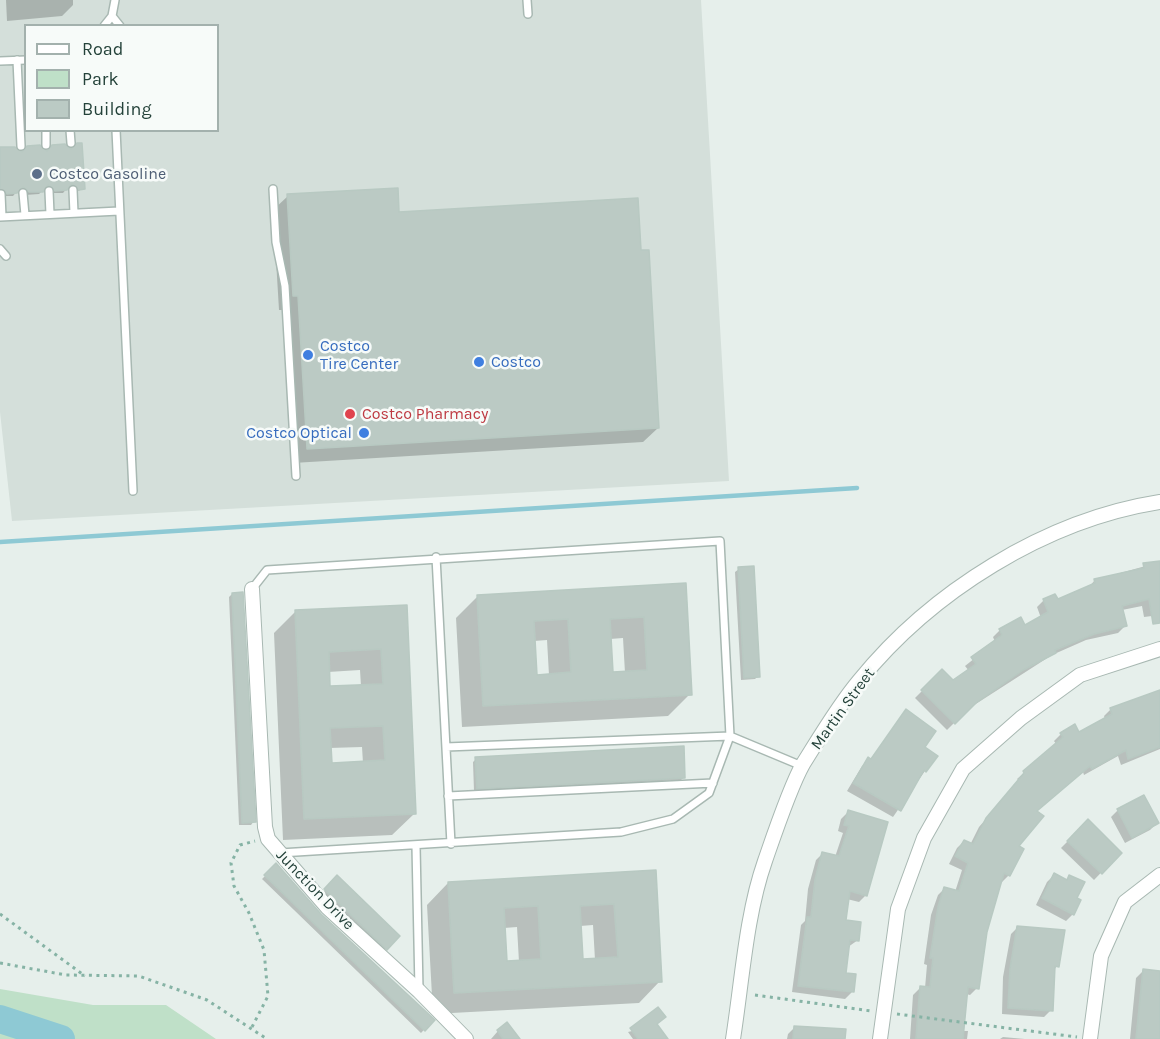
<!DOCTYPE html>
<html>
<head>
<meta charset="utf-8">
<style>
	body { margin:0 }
	#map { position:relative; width:1160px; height:1039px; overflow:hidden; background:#e6efeb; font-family:Karla,sans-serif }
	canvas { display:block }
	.legend { position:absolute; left:24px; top:24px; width:195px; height:108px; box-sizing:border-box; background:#f7fbf9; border:2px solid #a3b1ad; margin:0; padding:8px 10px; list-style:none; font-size:18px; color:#24423a }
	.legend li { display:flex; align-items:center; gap:12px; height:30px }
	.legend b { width:30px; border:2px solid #a3b1ad }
</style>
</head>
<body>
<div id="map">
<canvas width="1160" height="1039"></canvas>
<ul class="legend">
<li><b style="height:8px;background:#fff"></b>Road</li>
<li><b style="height:16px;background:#bfe0c8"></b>Park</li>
<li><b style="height:16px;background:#bbcac4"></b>Building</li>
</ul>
</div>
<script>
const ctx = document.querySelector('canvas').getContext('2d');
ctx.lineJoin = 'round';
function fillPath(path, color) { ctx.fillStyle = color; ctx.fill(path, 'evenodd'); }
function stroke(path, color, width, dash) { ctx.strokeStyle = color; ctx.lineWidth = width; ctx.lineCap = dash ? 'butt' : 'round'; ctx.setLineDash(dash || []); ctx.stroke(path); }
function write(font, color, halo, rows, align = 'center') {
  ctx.font = font + ' Karla,sans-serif'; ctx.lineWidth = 5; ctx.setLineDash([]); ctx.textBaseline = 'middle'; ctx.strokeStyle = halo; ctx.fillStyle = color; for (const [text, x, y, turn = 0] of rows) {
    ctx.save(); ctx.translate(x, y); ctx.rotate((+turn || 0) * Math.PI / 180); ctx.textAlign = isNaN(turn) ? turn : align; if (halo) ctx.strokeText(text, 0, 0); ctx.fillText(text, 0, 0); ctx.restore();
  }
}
fillPath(new Path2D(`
	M0 0H701L729 481 12 521 0 412ZM26 26H218V130H26Z`), '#d4dfda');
fillPath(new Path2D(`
	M0 989 93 1005H166L216 1039H0Z`), '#bfe0c8');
fillPath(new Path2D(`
	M6 0H73V5L62 16 7 21Z
	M0 149 83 189 75 192 68 187 63 193H51L45 188 39 194 25 195 19 189 13 196H3L0 194Z
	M288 196 640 252 658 428 643 442 293 463 284 310H279L273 210Z
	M1160 562V615L1144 617 1142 606 1122 610 1125 626 1118 633 1086 640 1052 655 968 709 947 730 915 698 942 671 953 682 969 671 965 666 995 642 993 637 1000 630 1025 627 1041 618 1037 607 1044 600 1057 601 1088 588 1095 580Z
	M739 569 758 676 755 679 741 680 735 572Z
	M684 585 690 694 668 716 462 727 456 618 478 596ZM623 638 625 673 612 674 610 639ZM547 640 549 675 536 676 534 641Z
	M232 594 254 821 251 825H239L229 597Z
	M405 607 414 814 392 835 283 840 274 633 296 611ZM360 670 361 686 329 688 328 672ZM362 747 363 763 330 764 329 748Z
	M1160 693V749L1121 765 1118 756 1084 775 1083 772 1035 811 1016 846 1009 875 1002 882 1000 881 985 931 977 988 970 995 966 994 963 1031H968L967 1039H910L913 995 920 988H925L927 965 924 964 931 915 938 895 945 888 955 892 962 870 949 864 957 848 964 841 970 845 979 827 1019 781 1017 779 1056 744 1054 741 1061 734H1079L1105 719 1104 716 1111 709Z
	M907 711 923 747 925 771 893 817 847 791 862 766 870 760Z
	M476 759 684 777 681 780 474 791 473 762Z
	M1118 810 1157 823 1150 830 1125 843 1111 817Z
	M848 812 866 895 859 902 847 899 845 922 858 940 848 947 844 974 852 992 845 999 792 992 801 925 805 921 808 889 816 860 823 853 835 857 843 833 838 831 841 819Z
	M1088 821 1120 853 1094 880 1061 848Z
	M276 865 320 915 433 1020 421 1033 262 879Z
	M654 872 660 981 639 1003 433 1014 427 905 448 883ZM593 925 595 960 582 961 580 926ZM517 927 519 962 506 963 504 928Z
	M1054 875 1065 881 1070 876 1075 899 1073 914 1066 921 1036 905 1047 882Z
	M337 877 398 936 383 952 322 893Z
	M1018 927 1057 966 1054 970 1051 1010 1044 1017 1002 1014 1003 977 1011 934Z
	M1143 971 1160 973V1039H1130L1136 978Z
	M507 1024 518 1039H491L498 1031Z
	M656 1025 666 1039H633L628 1032Z
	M795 1027 839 1039H787L788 1034Z
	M1003 1037 1025 1039H1000Z`), '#0003');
stroke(new Path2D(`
	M0 542 857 488`), '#8ec9d4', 4.5);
stroke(new Path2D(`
	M0 1019 61 1039`), '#8ec9d4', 28);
const building = new Path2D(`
	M77 143H82L85 189 79 190 72 184 67 190 55 191 48 185 43 192H29L23 187 17 193 7 194 0 189V147H15L22 152 27 146 40 145 47 151 52 145 65 144 71 149Z
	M398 188 399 212 638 198 641 250H649L659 428 307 449 298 296H293L287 194Z
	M1160 561V623L1153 624 1149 599 1122 606 1127 626 1094 634 1055 650 1056 653 1023 670 976 703 955 724 921 690 942 669 953 680 976 664 971 657 1002 635 999 629 1021 617 1025 625 1048 612 1043 599 1055 594 1058 599 1095 583 1094 579 1144 568 1143 563Z
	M754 566 760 677 744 678 738 567Z
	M686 583 692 695 483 706 477 595ZM644 617 647 670 613 672 610 619ZM568 619 571 672 537 675 534 621Z
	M243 592 256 822 242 823 232 593Z
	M407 605 416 814 304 819 295 610ZM381 649 383 684 330 686 329 652ZM383 726 385 760 332 763 330 728Z
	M1160 690V747L1128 759 1126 750 1092 769 1090 766 1037 811 1044 816 1019 846 1024 849 1010 876 1004 873 987 932 979 989 968 987 963 1039H916L920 986 930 987 933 958H930L938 907 944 887 959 891 968 863 955 856 964 840 973 844 986 818 1024 773 1023 771 1063 737 1060 733 1075 724 1079 732 1112 714 1110 708Z
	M906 709 936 731 925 747 938 756 926 772 924 770 901 811 853 783 868 757 871 759Z
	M684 746 685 778 477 789 475 757Z
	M1144 795 1159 823 1132 838 1117 809Z
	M848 810 888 822 867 896 850 891 846 920 861 922 859 941 850 940 846 973 856 974 854 992 798 986 807 917H811L815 880 822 852 839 856 849 826 844 825Z
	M1088 819 1122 853 1102 874 1067 841Z
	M276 863 321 914 435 1020 425 1031 264 875Z
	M656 870 662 982 454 993 448 882ZM614 904 618 957 583 959 580 906ZM538 906 541 959 507 961 504 908Z
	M1054 873 1067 880 1069 875 1085 882 1077 898 1081 900 1074 915 1042 898Z
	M337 875 400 936 387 950 324 889Z
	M1017 926 1065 930 1059 967 1055 966 1053 1011 1008 1008 1010 969Z
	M1143 969 1160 971V1039H1136Z
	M658 1007 666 1017 657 1024 668 1039H638L630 1028Z
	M507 1022 520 1039H503L497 1030Z
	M794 1026 846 1029 845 1039H793Z`);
fillPath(building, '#bbcac4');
stroke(building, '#b8c9c2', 1.5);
const lane = new Path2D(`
	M527 0 528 14
	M112 16 120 26
	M104 26 112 16 115 0
	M17 60 21 146
	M0 61 26 60
	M46 130V145
	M70 130 71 143
	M116 130 133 491
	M273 189 276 242 285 286 296 476
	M73 190 74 213
	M49 191 50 214
	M23 193 25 215
	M1 194 2 217
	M0 217 119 211
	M0 249 6 256
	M436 557 451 844
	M252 589 267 570 720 541 730 736 709 793 673 819 621 832 280 853
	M446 747 730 736 802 766
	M448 796 713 783
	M416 846 419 990`);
const street = new Path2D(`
	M252 589 265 827 268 839 327 907 419 991 466 1039
	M733 1039C742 982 746 915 765 861 774 835 790 787 803 764 820 737 838 706 859 681 931 592 1045 520 1160 502
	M880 1039 898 909 924 838 963 769 1021 718 1080 675 1160 649
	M1090 1039 1101 956 1125 902 1160 875`);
stroke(lane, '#a8b8b2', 10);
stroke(street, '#a8b8b2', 16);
stroke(new Path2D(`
	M0 914 85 976
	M0 963 66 975 139 976 207 1000 267 1039
	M755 995 871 1011
	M897 1014 1077 1037
	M252 1027 268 996 264 950 249 913 234 886 231 863 240 845 255 841`), '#86b3a5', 3, [3, 4.5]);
stroke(lane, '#fff', 7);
stroke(street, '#fff', 14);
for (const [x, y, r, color] of [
	[37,174,6,"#5c6f8a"],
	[308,355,6,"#3f7fe0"],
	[479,362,6,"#3f7fe0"],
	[350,414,6,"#e0444e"],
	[364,433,6,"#3f7fe0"]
]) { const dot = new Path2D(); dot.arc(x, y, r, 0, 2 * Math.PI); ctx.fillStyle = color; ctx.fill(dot); stroke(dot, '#f7fbf9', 2); }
write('16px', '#4e5e75', '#f7fbf9', [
	["Costco Gasoline",49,174]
], 'left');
write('16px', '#366cbe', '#f7fbf9', [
	["Costco",320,346],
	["Tire Center",320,364],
	["Costco",491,362],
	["Costco Optical",352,433,"right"]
], 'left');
write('16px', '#be3a42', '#f7fbf9', [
	["Costco Pharmacy",362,414]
], 'left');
write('16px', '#24423a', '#f7fbf9', [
	["Martin Street",843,709,-54],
	["Junction Drive",315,890,46]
]);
</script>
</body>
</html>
